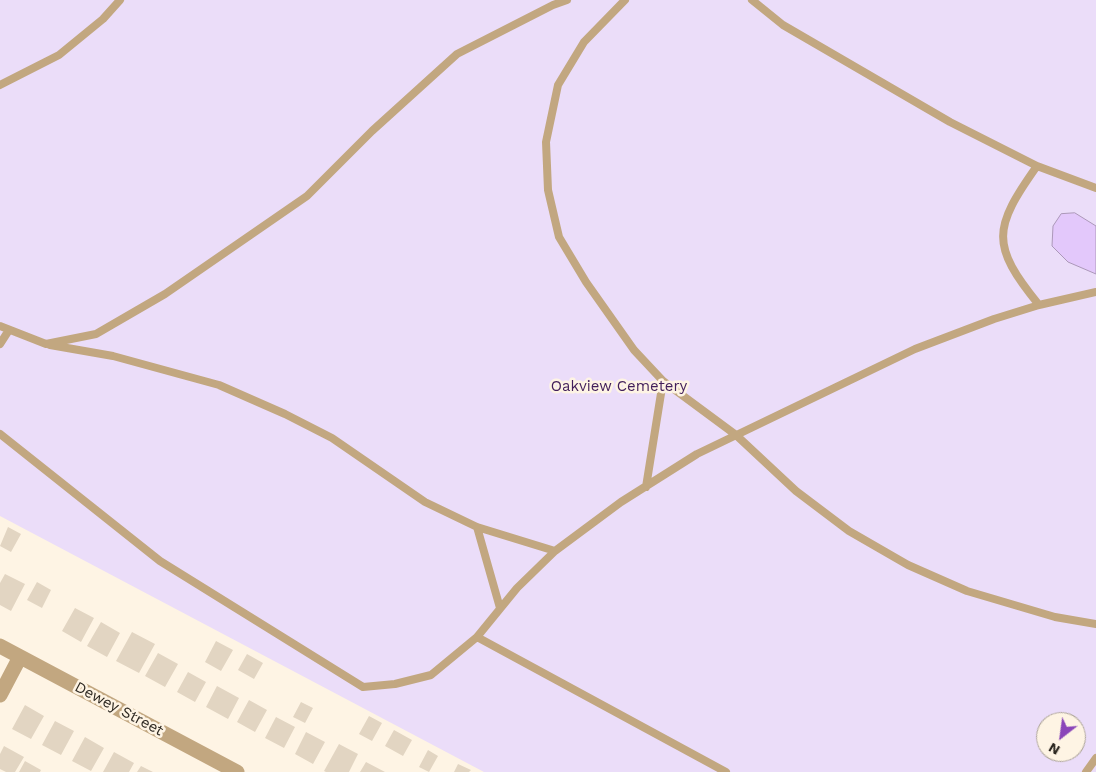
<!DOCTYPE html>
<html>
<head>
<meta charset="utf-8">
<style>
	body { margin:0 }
	#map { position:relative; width:1096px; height:772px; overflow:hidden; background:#fef4e4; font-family:"Work Sans",sans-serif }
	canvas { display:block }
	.north { position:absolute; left:1036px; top:712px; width:50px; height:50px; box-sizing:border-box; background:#fef4e4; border:1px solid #aaa296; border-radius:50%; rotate:210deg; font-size:14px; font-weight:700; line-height:20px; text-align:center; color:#2c2720 }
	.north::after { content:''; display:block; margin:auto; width:18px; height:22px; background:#8b46b9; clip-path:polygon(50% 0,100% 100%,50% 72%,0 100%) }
</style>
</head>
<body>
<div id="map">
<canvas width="1096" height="772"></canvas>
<div class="north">N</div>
</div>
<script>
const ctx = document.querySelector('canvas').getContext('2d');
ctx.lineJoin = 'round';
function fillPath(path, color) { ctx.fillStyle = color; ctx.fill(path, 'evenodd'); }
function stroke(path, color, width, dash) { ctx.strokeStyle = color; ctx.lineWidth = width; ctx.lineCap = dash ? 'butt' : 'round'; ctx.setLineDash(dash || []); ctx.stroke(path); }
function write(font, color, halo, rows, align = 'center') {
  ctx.font = font + ' "Work Sans",sans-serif'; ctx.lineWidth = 5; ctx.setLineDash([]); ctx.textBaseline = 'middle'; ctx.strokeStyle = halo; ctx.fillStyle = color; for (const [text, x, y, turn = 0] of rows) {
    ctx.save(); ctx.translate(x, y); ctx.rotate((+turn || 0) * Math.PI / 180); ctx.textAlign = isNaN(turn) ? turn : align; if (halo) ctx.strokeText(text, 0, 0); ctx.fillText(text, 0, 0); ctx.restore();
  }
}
fillPath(new Path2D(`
	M0 0H1096V772H484L0 516ZM1046 722H1076V752H1046Z`), '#ebddf9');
const water = new Path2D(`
	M1075 213 1096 226V274L1068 262 1052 246 1053 226 1061 214Z`);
fillPath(water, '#e3c8fb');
stroke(water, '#ac98b9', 1);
fillPath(new Path2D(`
	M8 527 21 534 11 552 0 546Z
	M5 574 25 584 11 611 0 605V583Z
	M37 582 51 590 42 608 27 600Z
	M75 608 94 618 81 642 62 631Z
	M101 622 120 633 107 657 87 646Z
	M132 632 155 644 139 673 116 661Z
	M216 641 233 650 221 671 205 662Z
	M158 653 178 664 165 687 145 676Z
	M247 654 263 663 254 679 238 670Z
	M188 672 206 682 195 702 177 692Z
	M217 686 239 698 228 719 206 707Z
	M249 700 267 710 255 732 237 722Z
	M301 702 313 708 305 723 293 717Z
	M25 705 44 716 31 739 12 729Z
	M369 716 382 723 372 741 359 734Z
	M276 717 295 727 284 748 265 738Z
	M55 721 74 731 61 755 42 745Z
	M394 730 412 740 403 756 385 746Z
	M306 732 325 742 313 764 295 754Z
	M85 737 104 748 91 771 72 761Z
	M339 744 358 754 349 772H326L324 771Z
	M4 746 24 757 15 772H6L0 769V754Z
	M428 750 438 756 429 772 419 767Z
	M114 752 134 763 129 772H103Z
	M25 761 41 770 40 772H19Z
	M366 762 385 772H360Z
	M458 764 471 770 469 772H454Z
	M141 766 153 772H137Z`), '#e2d5c2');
stroke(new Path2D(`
	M625 0 584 42 558 85 546 142 548 190 559 237 586 282 634 350 663 381 736 435 796 491 849 531 908 565 967 591 1055 617 1096 624
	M752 0 783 25 950 122 1037 166 1096 188
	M0 85 59 55 103 19 120 0
	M1037 166C993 228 990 245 1039 305
	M0 326 46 344 96 334 165 294 307 196 372 131 457 54 553 5 567 0
	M0 344 9 330
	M50 345 113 356 219 385 285 414 332 438 425 502 477 527 555 551
	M0 434 160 561 363 687 395 684 431 675 477 637 517 588 555 551 621 502 697 454 915 349 994 319 1039 305 1096 292
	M646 487 663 381
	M477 527 500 608
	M477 637 726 772
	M1086 772 1096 758`), '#c2a780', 8);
stroke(new Path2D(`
	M0 646 237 772
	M0 695 20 657`), '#c2a780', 15);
write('15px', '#421f5b', '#fef4e4', [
	["Oakview Cemetery",619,387]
]);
write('15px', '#2c2720', '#fef4e4', [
	["Dewey Street",119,709,28]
]);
</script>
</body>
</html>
